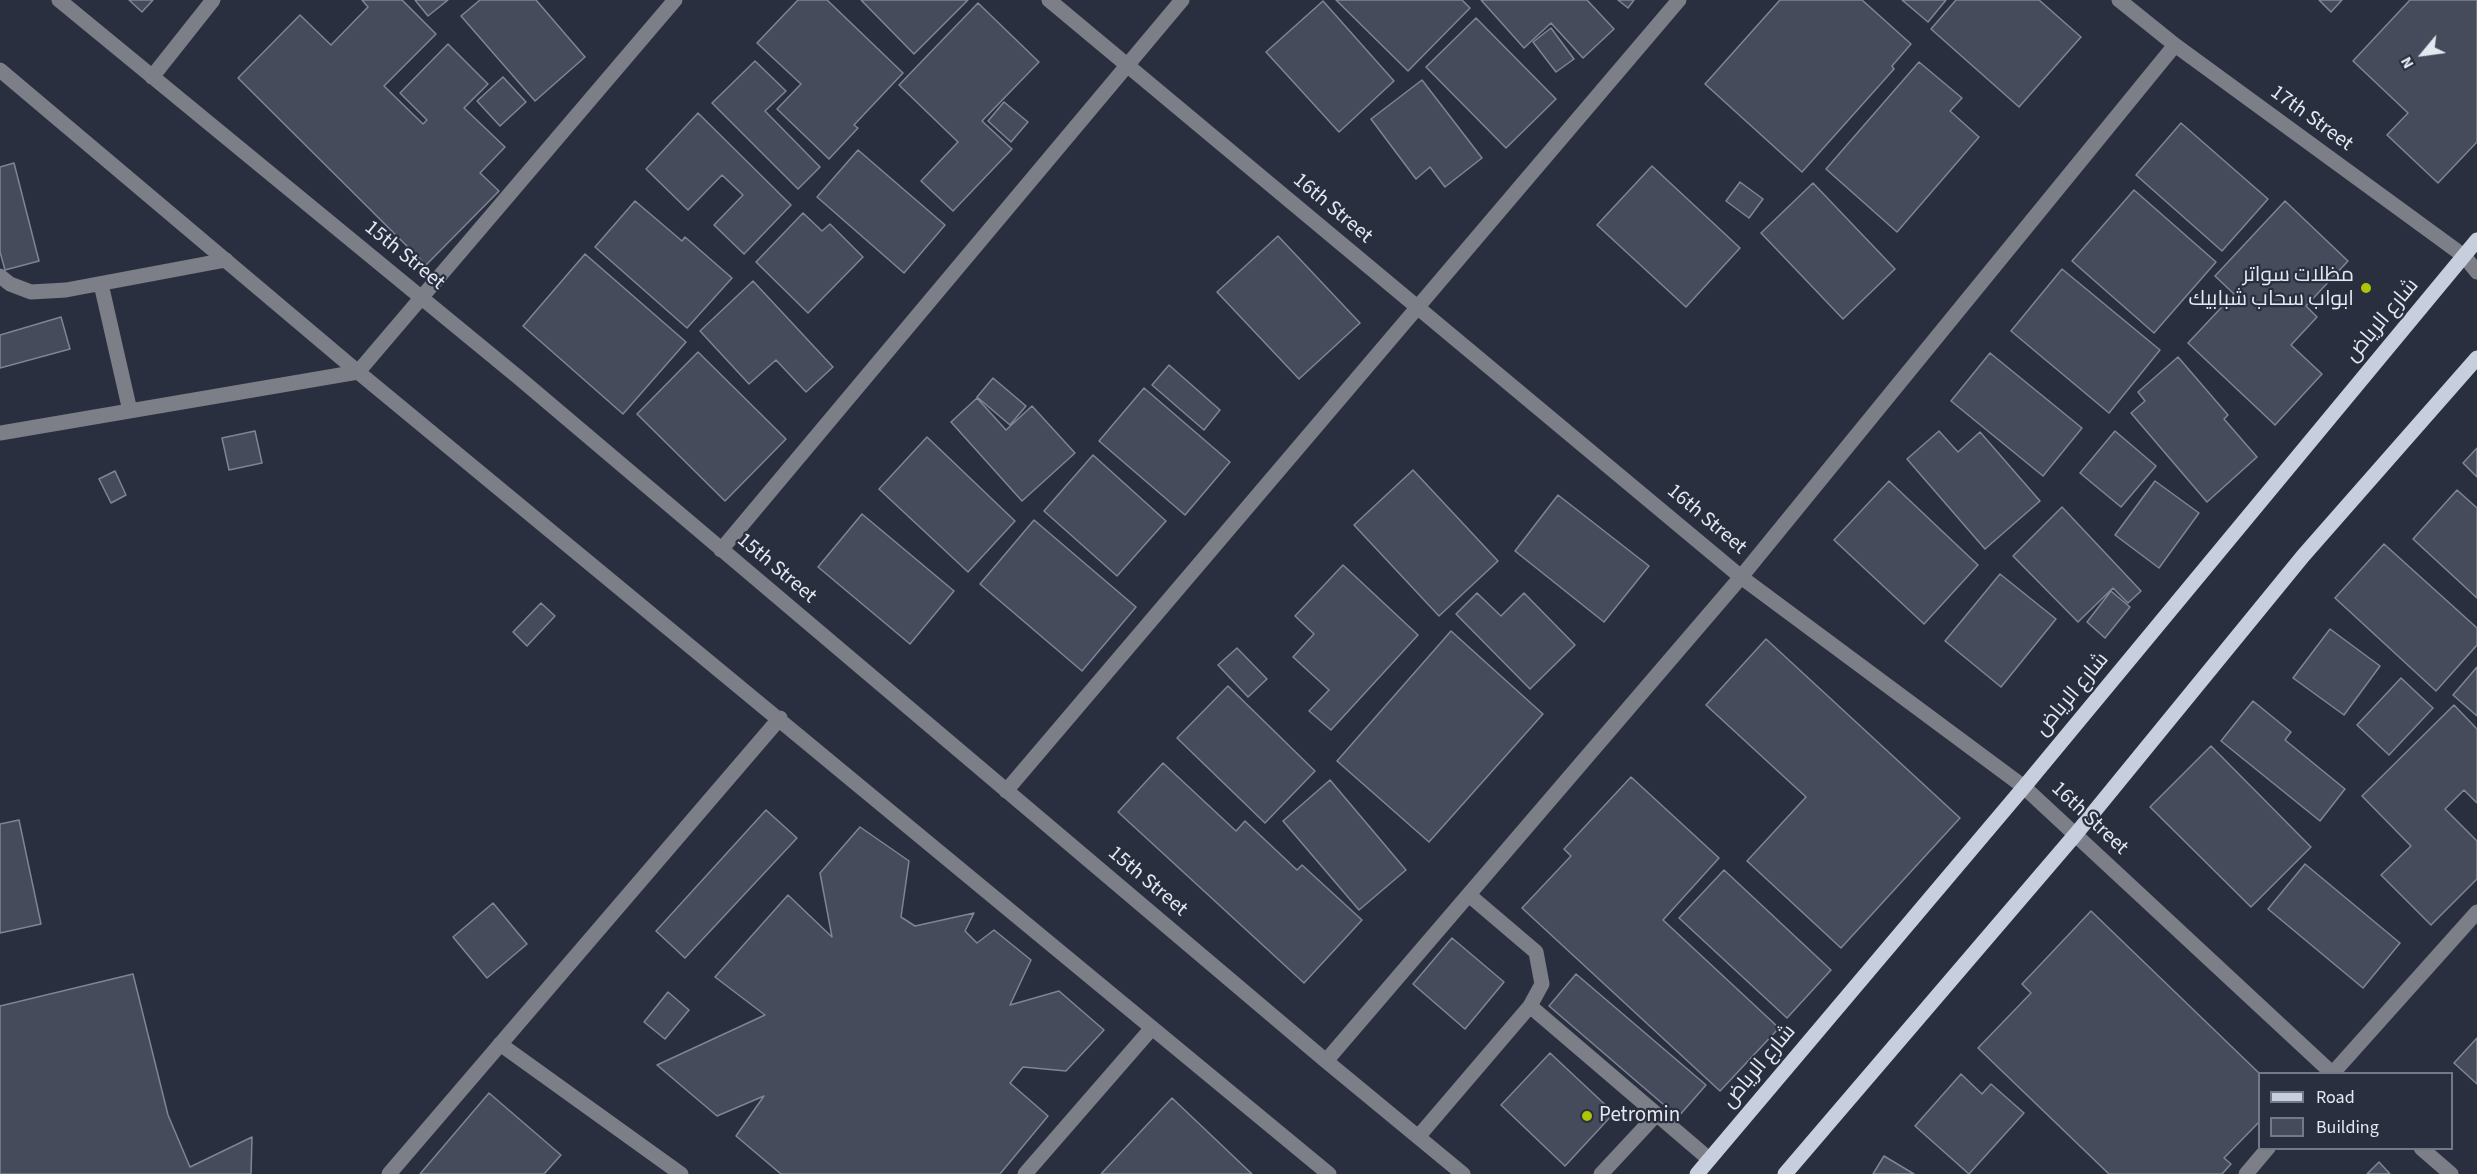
<!DOCTYPE html>
<html>
<head>
<meta charset="utf-8">
<style>
	body { margin:0 }
	#map { position:relative; width:2477px; height:1174px; overflow:hidden; background:#292f3e; font-family:"Source Sans 3",sans-serif }
	canvas { display:block }
	.legend { position:absolute; left:2258px; top:1072px; width:195px; height:78px; box-sizing:border-box; background:#292f3e; border:2px solid #737986; margin:0; padding:8px 10px; list-style:none; font-size:18px; color:#e3e8f1 }
	.legend li { display:flex; align-items:center; gap:12px; height:30px }
	.legend b { width:30px; border:2px solid #737986 }
	.north { position:absolute; left:2393px; top:24px; width:60px; height:60px; -webkit-text-stroke:4px #292f3e; paint-order:stroke; rotate:241deg; font-size:16px; font-weight:700; line-height:24px; text-align:center; color:#e3e8f1 }
	.north::after { content:''; display:block; margin:auto; width:21px; height:27px; background:#e3e8f1; clip-path:polygon(50% 0,100% 100%,50% 72%,0 100%) }
</style>
</head>
<body>
<div id="map">
<canvas width="2477" height="1174"></canvas>
<ul class="legend">
<li><b style="height:8px;background:#c7cede"></b>Road</li>
<li><b style="height:16px;background:#454b5b"></b>Building</li>
</ul>
<div class="north">N</div>
</div>
<script>
const ctx = document.querySelector('canvas').getContext('2d');
ctx.lineJoin = 'round';
function fillPath(path, color) { ctx.fillStyle = color; ctx.fill(path, 'evenodd'); }
function stroke(path, color, width, dash) { ctx.strokeStyle = color; ctx.lineWidth = width; ctx.lineCap = dash ? 'butt' : 'round'; ctx.setLineDash(dash || []); ctx.stroke(path); }
function write(font, color, halo, rows, align = 'center') {
  ctx.font = font + ' "Source Sans 3",Cairo,sans-serif'; ctx.lineWidth = 4.5; ctx.setLineDash([]); ctx.textBaseline = 'middle'; ctx.strokeStyle = halo; ctx.fillStyle = color; for (const [text, x, y, turn = 0] of rows) {
    ctx.save(); ctx.translate(x, y); ctx.rotate((+turn || 0) * Math.PI / 180); ctx.textAlign = isNaN(turn) ? turn : align; if (halo) ctx.strokeText(text, 0, 0); ctx.fillText(text, 0, 0); ctx.restore();
  }
}
const building = new Path2D(`
	M129 0H153L142 12Z
	M362 0H402L436 34 384 86 423 124 427 120 400 93 448 44 488 84 464 108 505 147 480 173 499 191 426 265 238 78 300 15 331 45 368 7Z
	M415 0H448L428 16Z
	M480 0H536L585 57 535 101 461 16Z
	M798 0H827L903 73 854 125 858 128 829 159 777 109 801 84 757 43Z
	M861 0H968L914 54Z
	M1336 0H1462L1470 8 1408 71Z
	M1481 0H1587L1614 29 1583 58 1551 23 1524 48Z
	M1618 0H1634L1628 8Z
	M1780 0H1862L1911 44 1892 66 1894 69 1802 172 1705 84Z
	M1902 0H1946L1928 22Z
	M1956 0H2039L2081 37 2019 107 1931 29Z
	M2319 0H2342L2331 12Z
	M2410 0H2477V142L2438 183 2387 135 2408 113 2353 61Z
	M1323 1 1394 81 1339 132 1266 52Z
	M978 3 1039 62 982 121 1012 149 953 211 921 181 958 142 899 85Z
	M1476 18 1556 99 1506 148 1426 67Z
	M1551 28 1574 59 1556 72 1533 42Z
	M755 61 786 91 765 111 820 167 798 189 712 103Z
	M1919 62 1962 98 1950 111 1979 137 1897 232 1826 169Z
	M503 77 526 102 500 126 477 101Z
	M1422 80 1482 158 1445 187 1430 167 1416 179 1371 119Z
	M1004 102 1028 122 1011 142 988 121Z
	M698 113 791 205 744 254 714 225 743 195 722 175 688 210 646 169Z
	M2181 123 2268 199 2222 251 2136 175Z
	M858 150 945 225 904 273 817 197Z
	M14 163 39 261 5 270 0 252V167Z
	M1652 166 1740 248 1686 307 1597 225Z
	M1740 182 1763 199 1749 218 1726 201Z
	M1813 183 1895 269 1843 319 1761 233Z
	M2134 190 2216 262 2154 333 2072 261Z
	M635 201 682 241 685 237 732 278 687 328 595 247Z
	M2285 201 2348 261 2306 306 2317 317 2291 345 2322 374 2275 425 2188 343 2234 294 2215 276Z
	M803 213 822 231 830 224 863 257 808 313 756 262Z
	M1278 236 1360 323 1299 379 1217 292Z
	M585 254 686 342 623 414 523 326Z
	M2062 269 2160 350 2109 413 2011 331Z
	M753 281 833 367 806 392 776 360 749 384 700 331Z
	M61 317 70 349 0 368V335Z
	M698 352 786 439 725 501 637 414Z
	M1990 353 2082 428 2043 476 1951 401Z
	M2178 357 2228 415 2224 419 2257 457 2207 502 2131 413 2145 401 2138 392Z
	M1169 365 1220 410 1204 430 1152 385Z
	M993 378 1026 406 1010 425 977 397Z
	M1144 388 1230 462 1185 515 1099 441Z
	M977 398 1006 430 1032 406 1075 453 1022 501 951 422Z
	M255 431 262 463 229 470 222 438Z
	M1939 431 1958 452 1980 432 2040 501 1985 549 1907 459Z
	M2115 431 2156 466 2121 507 2080 473Z
	M927 437 1015 521 968 572 879 489Z
	M2477 448V477L2463 463Z
	M1093 455 1166 521 1117 576 1044 511Z
	M1413 470 1498 561 1439 616 1354 525Z
	M115 471 126 495 111 503 99 479Z
	M1889 481 1978 565 1924 624 1834 540Z
	M2155 481 2199 513 2159 568 2115 535Z
	M2457 490 2477 508V598L2413 539Z
	M1558 495 1649 566 1604 622 1515 551Z
	M2062 507 2141 591 2128 603 2113 588 2078 622 2013 556Z
	M862 514 954 591 910 644 818 567Z
	M1034 520 1136 607 1082 671 980 584Z
	M2384 544 2477 628V645L2436 691 2335 598Z
	M1343 565 1418 635 1331 730 1309 711 1329 690 1293 657 1314 634 1295 616Z
	M2000 574 2056 619 2001 687 1945 641Z
	M2111 591 2130 607 2105 638 2087 622Z
	M1477 593 1501 616 1524 593 1575 645 1530 689 1456 614Z
	M541 603 555 616 527 646 513 632Z
	M2330 629 2380 666 2344 715 2293 678Z
	M1451 631 1543 714 1429 842 1337 761Z
	M1766 639 1960 818 1841 948 1747 861 1806 797 1706 705Z
	M1237 648 1267 679 1248 697 1218 665Z
	M2477 667V716L2453 695Z
	M2401 678 2433 708 2389 755 2357 725Z
	M1228 686 1315 771 1265 823 1177 738Z
	M2253 701 2291 732 2285 740 2345 789 2320 821 2221 741Z
	M2454 705 2477 729V803L2464 790 2445 809 2477 841V879L2431 925 2381 875 2411 846 2362 796Z
	M2211 746 2311 847 2251 907 2150 807Z
	M1163 763 1236 831 1245 821 1297 870 1302 865 1362 920 1304 983 1118 812Z
	M1631 777 1719 858 1663 920 1779 1028 1720 1091 1522 908 1571 856 1564 849Z
	M1330 780 1406 870 1359 910 1283 821Z
	M766 810 797 838 685 958 656 931Z
	M19 820 41 924 0 933V824Z
	M860 827 909 861 901 917 915 926 974 913 965 931 977 943 994 930 1031 960 1010 1005 1059 991 1104 1030 1066 1071 1023 1067 1010 1083 1048 1116 1000 1174H781L736 1136 764 1096 717 1116 657 1065 765 1015 715 977 788 895 832 937 820 873Z
	M2305 864 2400 943 2363 988 2268 909Z
	M1724 870 1831 970 1787 1018 1679 918Z
	M493 903 527 944 487 978 453 937Z
	M2091 911 2260 1074V1121L2224 1158 2231 1164 2222 1174H2109L1978 1048 2031 993 2022 984Z
	M1452 938 1504 982 1465 1029 1413 984Z
	M133 974 168 1115 190 1167 252 1137 251 1174H0V1006Z
	M1576 974 1706 1085 1678 1117 1549 1006Z
	M668 992 689 1010 665 1039 644 1022Z
	M2477 1038V1084L2454 1063Z
	M1550 1053 1614 1113 1565 1166 1501 1105Z
	M1961 1074 1982 1094 1991 1084 2024 1113 1969 1174 1915 1126Z
	M489 1093 561 1155 544 1174H420Z
	M1172 1098 1252 1174H1101Z
	M1884 1156 1914 1174H1873Z
	M2379 1162 2390 1174H2367Z`);
fillPath(building, '#454b5b');
stroke(building, '#7e8597', 1.5);
stroke(new Path2D(`
	M59 0 518 377 1326 1061 1463 1174
	M1049 0 1741 577 2024 787 2333 1074
	M2119 0 2175 45 2464 256 2477 272
	M0 70 358 372 1329 1174
	M152 77 213 0
	M0 276 10 284 31 292 66 290 226 260
	M101 284 130 411
	M0 433 358 372 675 0
	M721 550 1182 0
	M1006 791 1679 0
	M1530 1006 1709 1159
	M500 1044 681 1174
	M1326 1061 1741 577 2175 45
	M2332 1074 2477 912
	M1418 1137 1530 1006 1542 984 1536 952 1469 895
	M2421 1148 2451 1174
	M389 1174 780 718
	M1025 1174 1152 1028
	M1601 1174 1656 1115
	M2246 1174 2268 1148`), '#7c7f87', 15);
stroke(new Path2D(`
	M1697 1174 2024 787 2477 240
	M1785 1174 2075 835 2303 556 2477 358`), '#c7cede', 15);
for (const [x, y, r, color] of [
	[2366,288,6,"#b0c502"],
	[1587,1116,6,"#b0c502"]
]) { const dot = new Path2D(); dot.arc(x, y, r, 0, 2 * Math.PI); ctx.fillStyle = color; ctx.fill(dot); stroke(dot, '#292f3e', 2); }
write('21px', '#e3e8f1', '#292f3e', [
	["17th Street",2311,119,36],
	["16th Street",1332,209,40],
	["15th Street",404,256,39],
	["شارع الرياض",2383,321,-50],
	["16th Street",1706,520,40],
	["15th Street",776,569,40],
	["شارع الرياض",2073,695,-50],
	["16th Street",2089,819,43],
	["15th Street",1147,882,40],
	["شارع الرياض",1760,1067,-50]
]);
write('21px', '#e3e8f1', '#292f3e', [
	["مظلات سواتر",2354,276],
	["ابواب سحاب شبابيك",2354,300],
	["Petromin",1599,1116,"left"]
], 'right');
</script>
</body>
</html>
